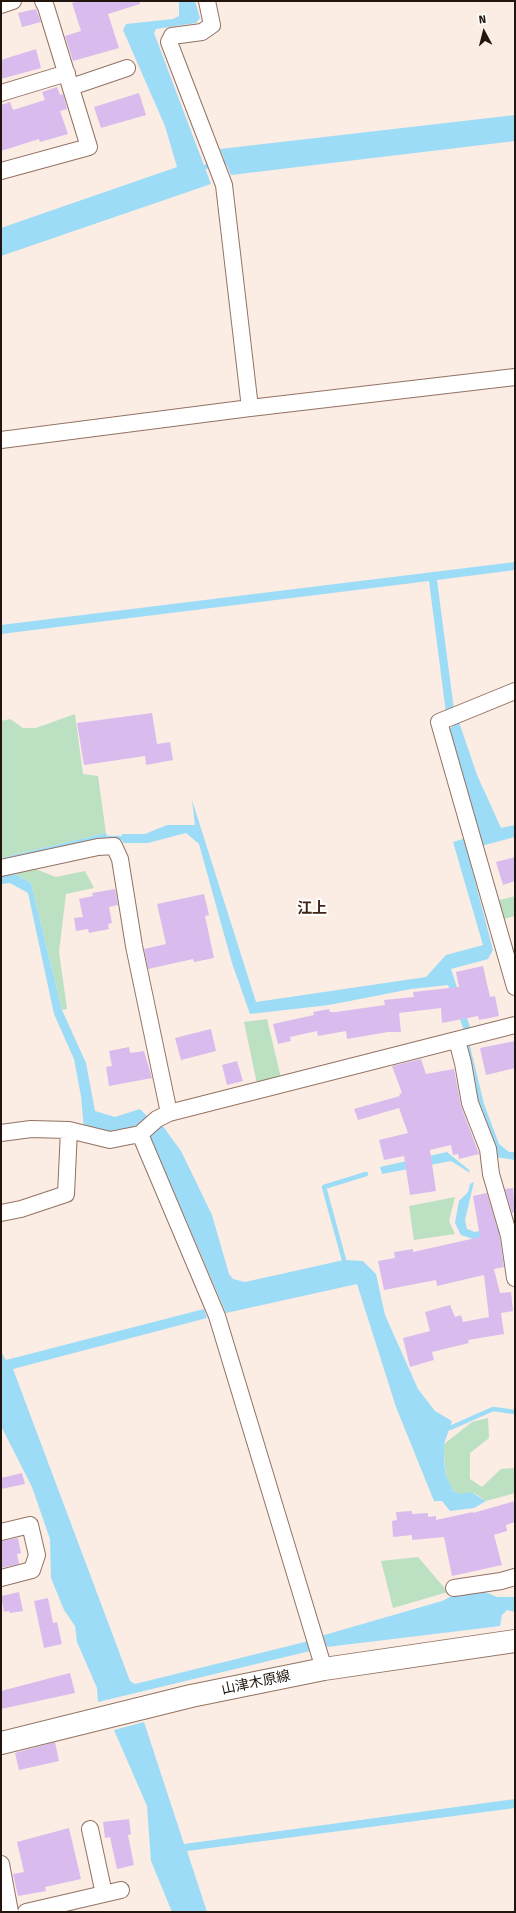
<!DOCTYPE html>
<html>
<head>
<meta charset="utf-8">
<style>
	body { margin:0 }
	#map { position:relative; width:516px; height:1913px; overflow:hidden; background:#fbece4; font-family:"Fira Sans",sans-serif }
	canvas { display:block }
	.frame { position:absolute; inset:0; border:2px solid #21150e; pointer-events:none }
	.north { position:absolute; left:464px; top:12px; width:40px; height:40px; -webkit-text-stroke:3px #fff; paint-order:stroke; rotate:353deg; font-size:11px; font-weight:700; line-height:16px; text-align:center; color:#21150e }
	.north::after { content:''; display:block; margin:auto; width:14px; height:18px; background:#21150e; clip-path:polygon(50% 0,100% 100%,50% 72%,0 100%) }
</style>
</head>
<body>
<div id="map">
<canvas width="516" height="1913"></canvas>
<div class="frame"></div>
<div class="north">N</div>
</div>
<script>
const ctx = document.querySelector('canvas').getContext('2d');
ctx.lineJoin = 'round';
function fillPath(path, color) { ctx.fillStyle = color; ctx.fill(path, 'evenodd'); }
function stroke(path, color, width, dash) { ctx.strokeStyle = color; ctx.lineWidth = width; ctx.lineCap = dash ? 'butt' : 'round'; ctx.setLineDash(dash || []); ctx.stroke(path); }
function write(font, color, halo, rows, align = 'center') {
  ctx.font = font + ' "Fira Sans","Noto Sans JP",sans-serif'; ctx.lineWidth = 4; ctx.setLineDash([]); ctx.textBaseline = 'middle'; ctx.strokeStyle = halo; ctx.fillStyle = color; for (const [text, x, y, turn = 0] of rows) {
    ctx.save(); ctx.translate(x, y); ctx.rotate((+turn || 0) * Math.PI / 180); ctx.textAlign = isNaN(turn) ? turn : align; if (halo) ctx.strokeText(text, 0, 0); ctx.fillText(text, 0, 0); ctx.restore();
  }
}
fillPath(new Path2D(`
	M75 714 83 774 98 776 106 833 1 858V721L10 719 23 728H36Z
	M33 868 56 877 85 871 94 888 66 894 59 952 67 1009 62 1010 31 883 13 873Z
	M515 896V916L500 920 496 901Z
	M267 1019 281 1078 257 1084 244 1022Z
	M455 1197 449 1221 455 1234 414 1240 409 1206Z
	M488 1418 489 1438 470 1453V1479L482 1487 501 1469 515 1468V1493L486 1501C482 1498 475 1492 470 1493 467 1493 463 1495 460 1494 444 1492 444 1456 444 1444L472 1422Z
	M418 1557 448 1592 393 1608 381 1561Z`), '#bbe1c2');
fillPath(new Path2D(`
	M179 1H195L200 18 196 23 156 29 154 33 211 184 1 256V228L177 167 165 126 123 30 126 24 173 19 179 16Z
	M515 115V141L231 175 220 149Z
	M515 562V570L437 580 454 710 446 713 429 581 1 634V625Z
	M459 722 477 775 501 828 515 825V837L481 846 480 834 449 729Z
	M192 800 256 1002 426 977 446 955 483 945 453 842 466 838 467 850 493 950 488 959 451 969 470 1027V1046L484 1104 499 1144 509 1152H515V1160L496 1157 476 1105 464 1031 448 985 411 989 329 1005 250 1014 232 963 199 844 186 833 148 843H123L122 834H145L167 825H195Z
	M106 833 108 840 1 863V858Z
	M13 873 31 883 62 1010 86 1063 95 1111 115 1117 140 1109 150 1119 130 1128 111 1134 84 1129 81 1096 74 1059 54 1014 28 893 10 883 1 884V876Z
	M162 1125 181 1151 212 1215 229 1274 233 1279 245 1282 344 1260 363 1261 376 1274 385 1315 418 1389 435 1411 452 1421 444 1444V1461L446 1475 453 1491 460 1494 471 1492 486 1501 474 1508 450 1511 442 1501H434L396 1407 357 1284 226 1313 150 1136 155 1128Z
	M447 1152 469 1170 470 1173 451 1161 382 1174 380 1167Z
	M474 1182 465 1220 467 1229 475 1232 500 1226 503 1233 473 1239 461 1235 455 1223 459 1201 468 1192 470 1184Z
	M204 1309 207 1318 13 1369 130 1681 135 1684 309 1641 310 1651 98 1702 97 1688 77 1642 75 1626 64 1610 51 1578 50 1539 32 1487 1 1426V1352L6 1360Z
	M483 1591 497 1597H515V1612L507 1610 502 1615 500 1626 327 1647 321 1636 442 1601 458 1593Z
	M144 1722 184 1844 515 1799V1808L187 1851 207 1912H172L151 1861 147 1806 114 1730Z`), '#9cdcf7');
stroke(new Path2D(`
	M200 168 232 161
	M102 838H128
	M344 1260 324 1187 366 1174
	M450 1428 493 1409 515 1412`), '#9cdcf7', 4.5);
fillPath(new Path2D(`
	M80 1H140V4L108 14 119 48 73 61 65 36 81 31 72 3Z
	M36 9 41 22 22 27 18 13Z
	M36 49 41 68 1 79V60Z
	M57 87 60 95 63 94 67 109 60 111 68 134 40 142 39 139 1 151V105L10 102 13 110 45 100 42 92Z
	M139 93 146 115 101 128 94 107Z
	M152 713 157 744 170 742 173 760 146 765 145 756 84 765 77 723Z
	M515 857V881L503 885 496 862Z
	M115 889 118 905 109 907 112 923 108 924 109 929 89 933 88 929 76 931 74 918 83 917 79 899 93 896 92 893Z
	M204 894 209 915 205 916 214 958 194 962 193 959 148 969 144 949 166 944 157 904Z
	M483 966 490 997 495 996 499 1016 479 1020 478 1016 442 1023 441 1008 399 1013 401 1032H388L347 1039 346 1031 318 1036 317 1031 290 1037 291 1041 278 1044 273 1024 314 1015 313 1012 329 1009 330 1012H336L385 1005 384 1000 414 997 413 992 459 987 456 972Z
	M211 1029 216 1051 181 1060 175 1038Z
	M515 1041V1068L486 1075 480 1048Z
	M129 1047 130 1053 144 1051 152 1078 109 1086 106 1067 112 1066 109 1051Z
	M421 1059 426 1074 454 1069 461 1106 479 1154 459 1159 458 1154 453 1155 451 1145 430 1150 436 1191 410 1195 404 1156 384 1160 379 1140 408 1133 399 1108 358 1120 354 1109 400 1096 399 1094 402 1093 392 1066Z
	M237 1061 243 1081 227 1085 222 1065Z
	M513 1188 515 1212 512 1213 505 1189Z
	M487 1193 500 1238 504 1267 494 1269 500 1293 511 1292 513 1311 501 1313 504 1334 468 1340 469 1343 432 1352 434 1360 410 1367 403 1338 430 1331 425 1312 450 1305 455 1317 461 1315 463 1322 489 1317 484 1275 437 1286 436 1280 384 1290 378 1261 395 1258 394 1252 413 1249V1252L480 1237 473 1196Z
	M22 1473 25 1484 1 1489V1478Z
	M515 1501V1522L506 1525 507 1531 494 1535 502 1565 452 1576 444 1537 412 1540V1535L393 1537 392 1521 397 1520 396 1512 412 1511V1514L428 1513V1517L436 1516V1520L473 1512V1513Z
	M18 1538 21 1553 17 1554 19 1564 1 1568V1541Z
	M19 1592 23 1611 10 1613 9 1611 4 1612 1 1596Z
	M48 1598 53 1623 57 1622 62 1644 44 1648 34 1601Z
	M70 1673 75 1693 1 1709V1691Z
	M55 1742 59 1761 19 1770 15 1753Z
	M129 1819 131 1834 128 1835 134 1865 117 1869 110 1837 105 1838 103 1822Z
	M69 1828 81 1879 45 1887 46 1891 18 1896 13 1874 24 1872 17 1842Z`), '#d9bced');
const street = new Path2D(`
	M207 1 212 25 202 32 172 36 169 42 224 185 250 408
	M1 5 13 1
	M71 87 127 68
	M1 93 67 73
	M1 171 89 147 46 7 43 1
	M1 440 250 408 515 377
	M515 691 439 722 515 987
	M1 868 98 847 114 846 120 859 134 946 169 1113
	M457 1040 463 1063 470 1103 488 1149 491 1174 509 1236 515 1278
	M1 1133 31 1129 69 1130 110 1140 140 1134 157 1119 169 1113 515 1025
	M140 1134 217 1316 324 1669
	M1 1213 21 1209 66 1194 69 1130
	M1 1532 30 1525 37 1555 32 1570 1 1578
	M454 1588 501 1581 515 1577
	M90 1829 104 1894
	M1 1864 10 1912
	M26 1912 121 1890`);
const secondary = new Path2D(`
	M1 1743 191 1696 324 1669 515 1641`);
stroke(street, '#937262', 18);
stroke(secondary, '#937262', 24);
stroke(street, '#fff', 16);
stroke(secondary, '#fff', 22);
write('14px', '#21150e', '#fff', [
	["山津木原線",256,1683,-12]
]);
write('bold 15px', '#412517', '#fff', [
	["江上",312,909]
]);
</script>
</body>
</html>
